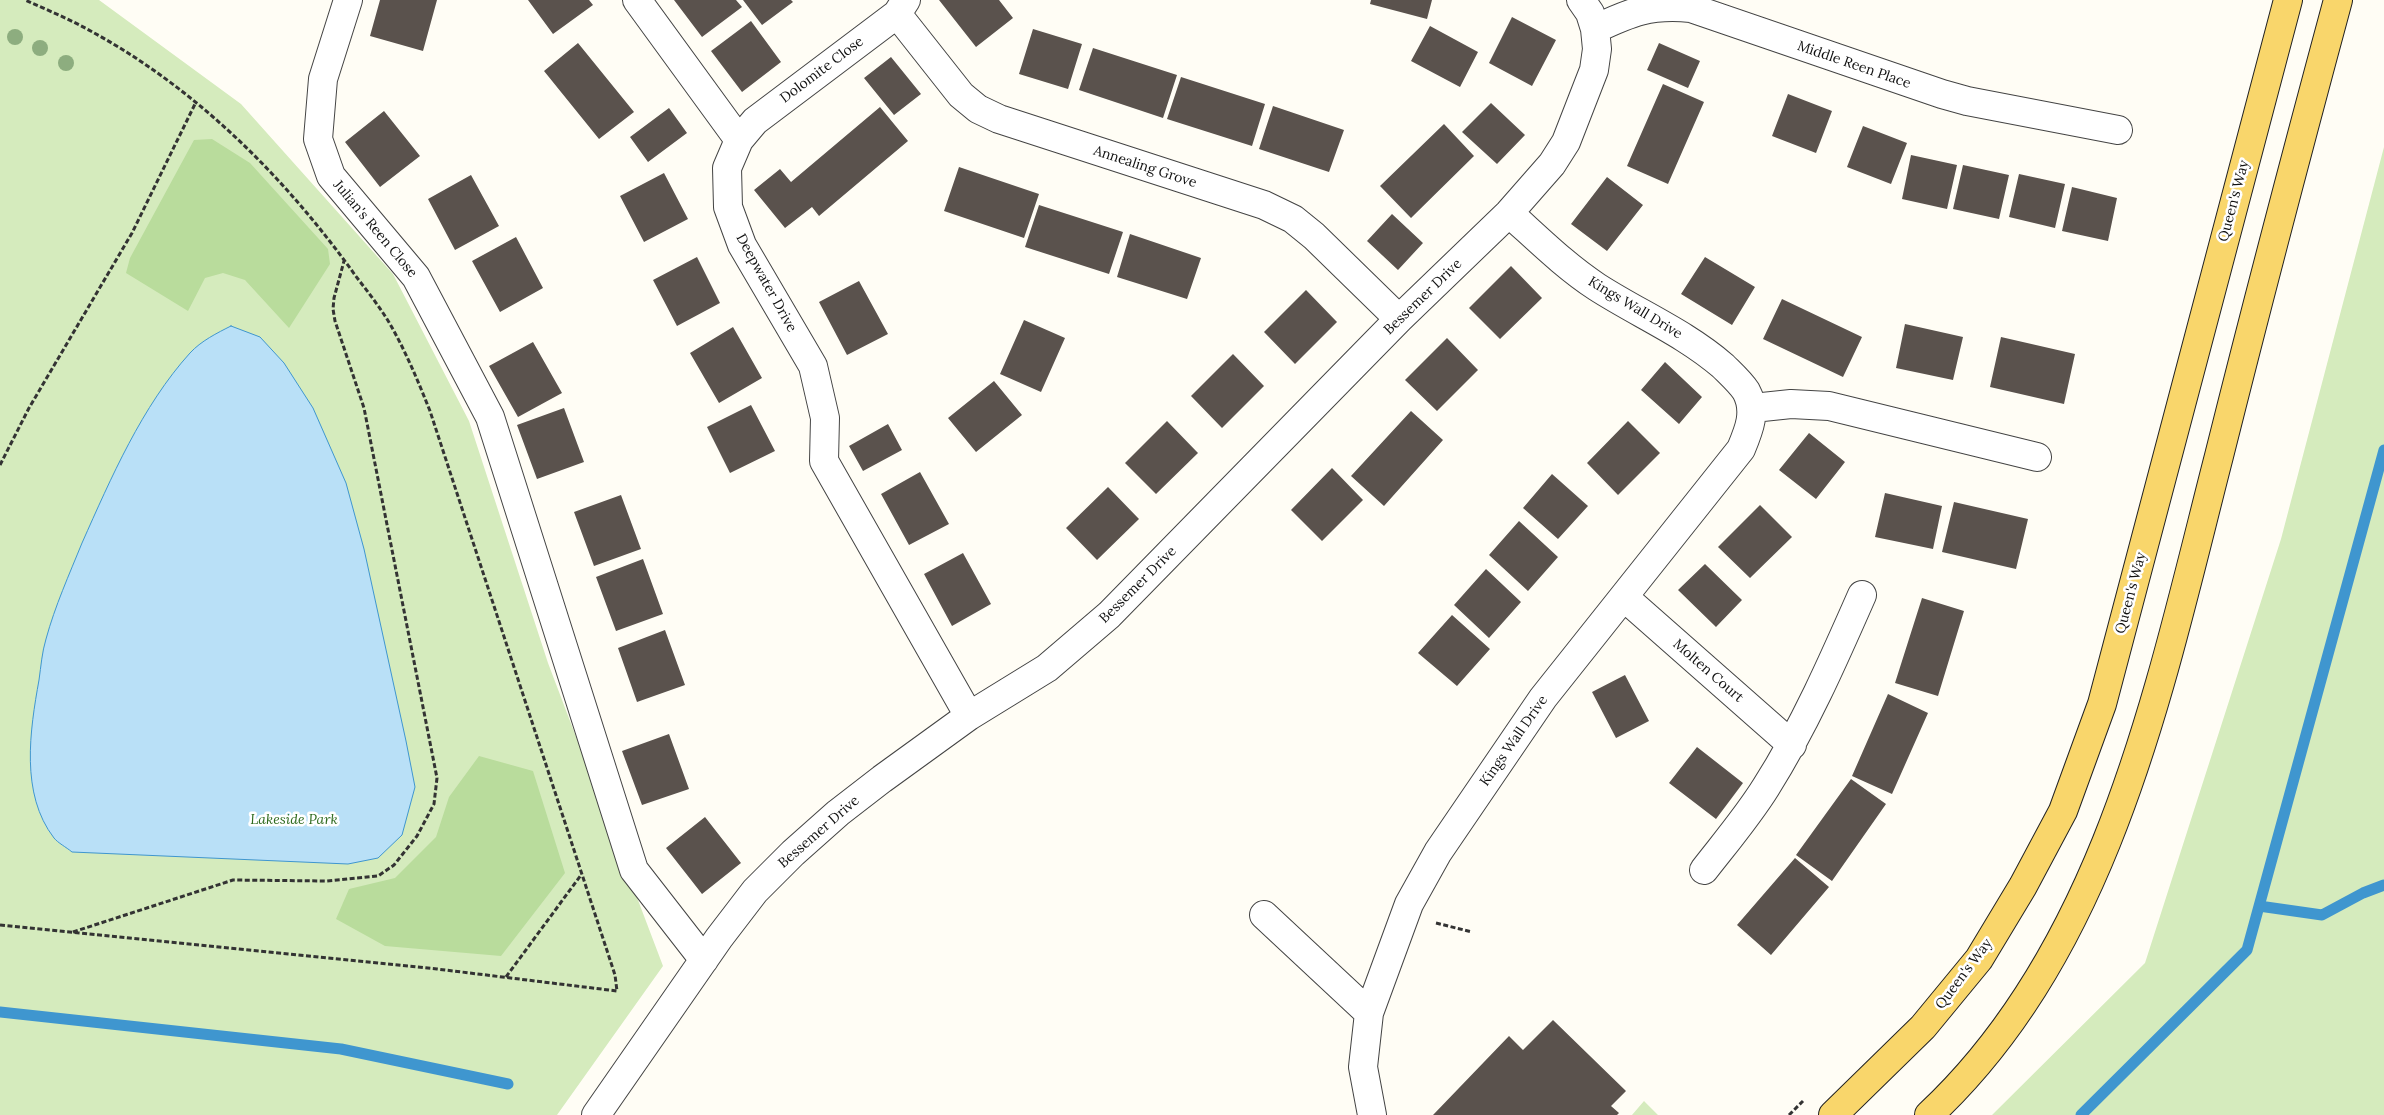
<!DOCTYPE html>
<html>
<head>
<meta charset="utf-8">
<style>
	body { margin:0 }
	canvas { display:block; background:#fffdf5 }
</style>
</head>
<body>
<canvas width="2384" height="1115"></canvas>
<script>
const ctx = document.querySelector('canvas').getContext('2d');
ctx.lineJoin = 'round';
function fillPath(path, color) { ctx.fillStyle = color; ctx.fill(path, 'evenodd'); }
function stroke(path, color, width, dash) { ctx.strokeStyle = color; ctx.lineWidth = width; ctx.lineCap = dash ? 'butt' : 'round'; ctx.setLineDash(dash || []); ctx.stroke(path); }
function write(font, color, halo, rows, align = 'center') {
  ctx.font = font + ' Lora,serif'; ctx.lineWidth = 5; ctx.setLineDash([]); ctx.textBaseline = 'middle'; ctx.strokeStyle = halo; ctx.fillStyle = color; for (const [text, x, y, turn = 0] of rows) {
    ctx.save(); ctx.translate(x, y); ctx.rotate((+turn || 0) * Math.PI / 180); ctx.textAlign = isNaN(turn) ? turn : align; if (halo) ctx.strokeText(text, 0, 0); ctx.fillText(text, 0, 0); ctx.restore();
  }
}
fillPath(new Path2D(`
	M0 0H99L241 104 393 274 469 421 548 663 663 966 557 1115H0Z
	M2384 147V1115H1992L2145 963 2281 539Z
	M1644 1101 1658 1115H1632Z`), '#d5ebbd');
fillPath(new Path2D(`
	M212 139 250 163 328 249 330 264 289 328 245 280 223 273 205 278 188 311 126 273 130 258 194 140Z
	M479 756 533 771 565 873 501 956 385 946 336 919 349 889 395 878 436 837 449 797Z`), '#b9dc9c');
const water = new Path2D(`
	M231 326 260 337 284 363 313 408 346 483 364 549 406 741 415 787 402 835 378 858 348 864 72 852C66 847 58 843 54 838 20 794 30 730 39 680 41 666 42 652 46 639 55 606 69 575 82 543 111 478 142 406 190 353 201 341 217 333 231 326Z`);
fillPath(water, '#b9e0f7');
stroke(water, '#3f96cf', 1);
stroke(new Path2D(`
	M2259 906 2322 915 2363 893 2384 885
	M0 1012 341 1049 508 1084
	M2081 1115 2247 950 2384 450`), '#3f96cf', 11);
fillPath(new Path2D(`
	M380 0H437L423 51 370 36Z
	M528 0H589L593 5 553 34Z
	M674 0H736L742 7 702 37Z
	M743 0H791L793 2 762 25Z
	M939 0H999L1013 18 976 47Z
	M1371 0H1432L1427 19 1370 4Z
	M1512 17 1556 40 1532 86 1489 63Z
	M751 21 781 62 742 92 711 51Z
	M1430 26 1478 52 1460 87 1411 61Z
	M1033 29 1082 44 1068 89 1019 74Z
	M578 43 634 112 599 139 544 71Z
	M1659 43 1700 61 1688 88 1647 70Z
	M1093 48 1177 75 1163 118 1079 90Z
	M891 57 921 94 894 115 864 78Z
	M1181 77 1265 104 1252 146 1167 119Z
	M1663 84 1704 102 1668 184 1627 166Z
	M1788 94 1832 111 1816 153 1772 136Z
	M1491 103 1525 135 1497 164 1462 132Z
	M1273 106 1344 130 1329 172 1259 149Z
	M880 107 908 141 819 216 812 207 785 228 754 190 780 169 791 182Z
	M669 108 687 133 648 162 630 137Z
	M384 111 420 156 380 187 345 142Z
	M1444 124 1474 156 1411 218 1380 186Z
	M1863 126 1907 143 1891 184 1847 167Z
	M1911 155 1957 165 1947 209 1902 199Z
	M1963 165 2009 175 1999 219 1953 209Z
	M959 167 1039 194 1024 238 944 211Z
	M664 173 688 219 644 242 620 196Z
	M2019 174 2065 184 2055 228 2009 217Z
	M471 175 499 226 455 250 428 199Z
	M1607 177 1643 205 1607 251 1571 224Z
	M2072 187 2117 198 2108 241 2062 231Z
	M1039 205 1123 232 1109 274 1025 247Z
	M1392 214 1423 243 1398 270 1367 241Z
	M1130 234 1201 258 1187 299 1117 277Z
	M516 237 543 288 500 312 472 261Z
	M697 257 720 303 677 326 653 280Z
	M1705 257 1755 287 1732 325 1681 294Z
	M1511 266 1542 298 1500 339 1469 308Z
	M859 281 888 334 847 355 819 302Z
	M1306 290 1337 322 1295 364 1264 332Z
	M1782 299 1862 337 1843 377 1763 339Z
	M1024 320 1065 338 1041 392 1000 374Z
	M1905 324 1963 337 1953 380 1896 368Z
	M733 327 762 378 719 403 690 353Z
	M2001 337 2075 354 2064 404 1990 387Z
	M1447 338 1478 370 1437 411 1405 380Z
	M533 342 562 393 518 417 489 366Z
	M1233 354 1264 386 1222 428 1191 396Z
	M1665 362 1702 397 1679 424 1641 390Z
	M994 381 1022 415 976 452 948 418Z
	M751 405 775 451 730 473 707 427Z
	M564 408 584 462 537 479 517 425Z
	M1411 411 1443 440 1384 506 1351 476Z
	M1167 421 1198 453 1156 494 1125 463Z
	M1628 421 1660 453 1618 495 1587 463Z
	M888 424 902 450 863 471 849 446Z
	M1809 433 1845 462 1816 499 1779 470Z
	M1332 468 1363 500 1322 541 1291 510Z
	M920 472 949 524 909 545 881 494Z
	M1552 474 1588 506 1558 539 1523 508Z
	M1108 487 1139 519 1097 560 1066 528Z
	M1885 493 1942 506 1933 549 1875 537Z
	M621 495 641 549 594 566 574 512Z
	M1954 502 2028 519 2016 569 1942 552Z
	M1760 505 1792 537 1750 578 1718 547Z
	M1519 521 1558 557 1528 591 1489 555Z
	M963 553 991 604 952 626 924 574Z
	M643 559 663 614 616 631 596 577Z
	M1705 564 1742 600 1716 627 1678 590Z
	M1486 569 1521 602 1489 638 1454 605Z
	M1922 598 1964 611 1938 696 1895 683Z
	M1452 615 1490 649 1457 686 1418 653Z
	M665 630 685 685 637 702 618 648Z
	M1625 675 1649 721 1616 738 1592 692Z
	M1888 694 1928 713 1892 794 1852 776Z
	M669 734 689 789 642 805 622 751Z
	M1697 747 1743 783 1716 819 1669 783Z
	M1851 779 1886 804 1832 881 1796 855Z
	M705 817 741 863 702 894 666 848Z
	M1795 858 1829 887 1771 955 1737 925Z
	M1553 1020 1626 1091 1611 1106 1619 1113 1617 1115H1433L1509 1036 1523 1050Z`), '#5a524d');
const street = new Path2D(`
	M348 0 323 79 318 139 331 176 416 277 490 417 634 870 704 960
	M637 0 739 140 727 168 728 207 742 245 813 366 825 418 824 461 969 716
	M897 14 961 95 978 109 999 119 1264 205 1293 219 1314 236 1399 319
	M1595 29C1631 12 1650 4 1691 8L1942 94 1967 101 2118 130
	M739 140 755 121 897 14 906 0
	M1753 408 1791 404 1829 406 2037 457
	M1624 597 1792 745
	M1704 870C1725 843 1748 816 1766 787 1804 727 1833 661 1862 595
	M1264 915 1369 1013
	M596 1115 719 938 755 891 793 853 838 813 882 779 969 716 1047 668 1109 615 1399 319 1509 213 1552 164 1566 142 1594 70 1597 49 1595 29 1590 13 1581 0
	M1372 1115 1363 1067 1369 1013 1409 904 1438 852 1543 698 1741 449C1749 430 1757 411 1746 391 1740 382 1731 374 1723 366 1685 333 1639 314 1597 287 1565 266 1538 239 1509 213`);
const primary = new Path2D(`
	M1833 1115 1923 1027 1979 959 2023 886 2063 811 2102 704 2288 0
	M1929 1115C2109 947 2160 685 2219 456 2257 304 2297 152 2338 0`);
stroke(street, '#444', 30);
stroke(primary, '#222', 30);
stroke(new Path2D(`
	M0 465 29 408 132 233 196 102
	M1436 923 1472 932
	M0 925 437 969 617 991 615 975 430 411C418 381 406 352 390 324 380 307 367 291 355 275 284 176 195 87 87 29 67 18 45 9 25 0
	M73 932 233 880 327 881 378 876 394 865 417 836 434 804 437 778 364 408 335 321 333 309 334 298 344 261
	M506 977 581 875
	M1789 1115 1803 1101`), '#333', 3, [5, 2.5]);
stroke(street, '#fff', 28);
stroke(primary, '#f9d66b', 28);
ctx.fillStyle = '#8dad7f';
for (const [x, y] of [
	[15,37],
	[40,48],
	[66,63]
]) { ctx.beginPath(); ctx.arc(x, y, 8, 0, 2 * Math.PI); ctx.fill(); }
write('14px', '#111', '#fff', [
	["Middle Reen Place",1854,65,19],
	["Dolomite Close",822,70,-37],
	["Annealing Grove",1145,167,18],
	["Queen's Way",2234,201,-75],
	["Julian's Reen Close",375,229,50],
	["Deepwater Drive",766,283,61],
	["Bessemer Drive",1423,297,-44],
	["Kings Wall Drive",1635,308,31],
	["Bessemer Drive",1138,585,-45],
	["Queen's Way",2131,593,-75],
	["Molten Court",1708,671,41],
	["Kings Wall Drive",1514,741,-55],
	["Bessemer Drive",819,832,-41],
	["Queen's Way",1964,974,-53]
]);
write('italic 14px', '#2f6b1f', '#fff', [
	["Lakeside Park",294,820]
]);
</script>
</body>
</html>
